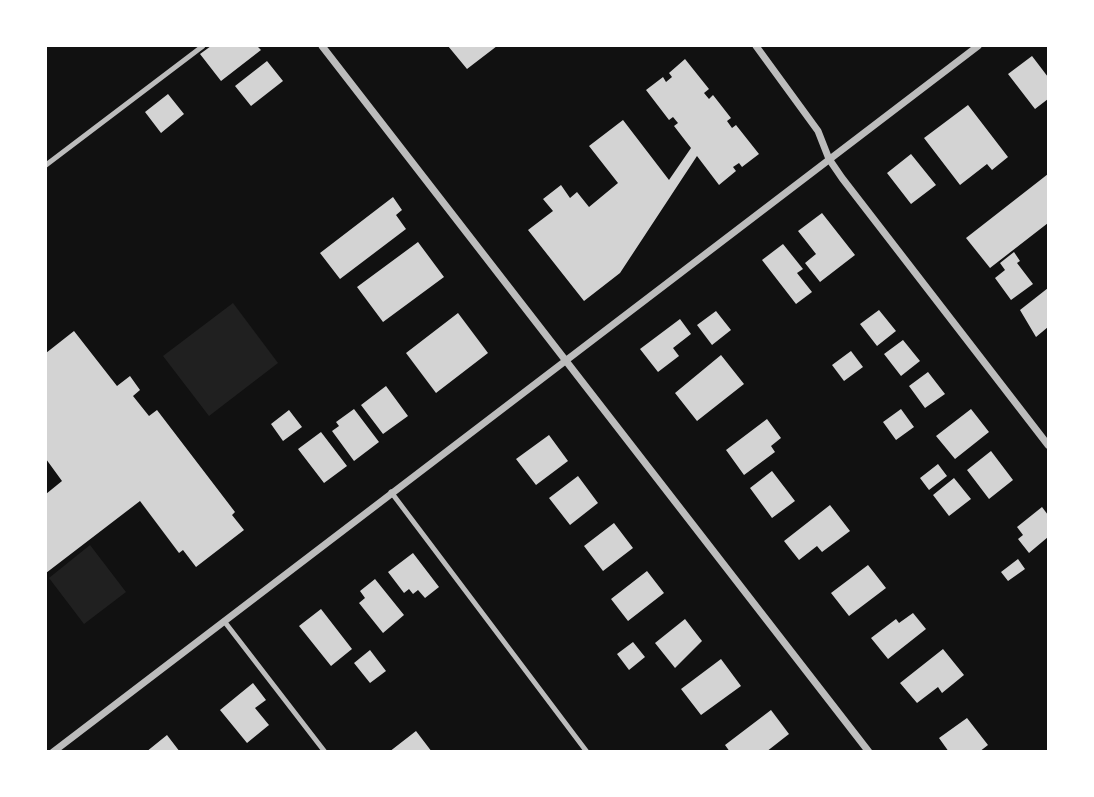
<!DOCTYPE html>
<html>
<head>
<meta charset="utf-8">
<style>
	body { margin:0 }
	#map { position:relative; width:1094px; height:797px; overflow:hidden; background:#111; font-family:"Nunito Sans",sans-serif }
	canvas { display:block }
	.frame { position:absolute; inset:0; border:47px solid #fff; pointer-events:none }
</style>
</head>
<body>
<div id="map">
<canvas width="1094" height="797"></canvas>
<div class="frame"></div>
</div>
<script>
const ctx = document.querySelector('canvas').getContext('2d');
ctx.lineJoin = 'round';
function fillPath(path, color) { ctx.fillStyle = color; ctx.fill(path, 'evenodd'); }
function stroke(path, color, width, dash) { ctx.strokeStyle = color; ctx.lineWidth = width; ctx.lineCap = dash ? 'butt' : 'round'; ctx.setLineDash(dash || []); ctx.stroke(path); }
fillPath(new Path2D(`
	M233 303 278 363 209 416 163 356Z
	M90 545 126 592 84 624 49 578Z`), '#202020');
fillPath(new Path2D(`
	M211 46H257L261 50 221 81 200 54Z
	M448 46H497L467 69Z
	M1032 56 1048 77V99L1035 109 1008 74Z
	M685 59 709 89 704 93 709 99 713 95 731 118 727 121 732 128 736 125 759 154 742 167 739 163 733 167 736 171 719 185 697 156 620 273 584 301 528 230 553 211 543 199 561 185 570 198 577 192 589 207 618 183 589 146 623 120 669 180 691 148 674 126 678 123 673 117 669 120 646 90 663 77 666 82 672 77 669 73Z
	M267 61 283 81 251 106 235 86Z
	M168 94 184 114 161 133 145 112Z
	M968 105 1008 157 992 170 987 164 960 185 924 138Z
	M911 154 936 185 911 204 887 173Z
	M1048 174V223L990 268 966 238Z
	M393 197 402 210 396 215 406 229 340 279 320 253Z
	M822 213 855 255 820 282 805 263 816 254 798 231Z
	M418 242 444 277 383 322 357 287Z
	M783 244 803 269 797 273 812 292 796 304 762 260Z
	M1014 252 1020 261 1017 263 1033 284 1011 300 995 278 1005 270 1000 263Z
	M1048 288V327L1036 337 1020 310Z
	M879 310 896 331 877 346 860 324Z
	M716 311 731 330 712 345 697 325Z
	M458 313 488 353 436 393 406 353Z
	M680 319 691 334 673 348 679 356 658 372 640 349Z
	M74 331 117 386 130 376 140 390 133 396 149 416 157 410 235 512 232 515 244 530 196 567 183 550 179 553 140 501 46 573V494L62 481 46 459V353Z
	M903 340 920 361 901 376 884 354Z
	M851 351 863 367 844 381 832 365Z
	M721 355 744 384 697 421 675 393Z
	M928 372 945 394 925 408 909 386Z
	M386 386 408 416 383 434 361 405Z
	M354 409 379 442 354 461 332 431 339 426 336 422Z
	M901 409 914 427 896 440 883 422Z
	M971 409 989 432 955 459 936 436Z
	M289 410 302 427 283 441 271 424Z
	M767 419 781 438 771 446 775 452 744 475 726 450Z
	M321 432 347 466 324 483 298 449Z
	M549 435 568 461 536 485 516 459Z
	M991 451 1013 480 989 499 967 470Z
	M938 464 947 476 929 490 920 478Z
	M772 471 795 501 772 518 750 488Z
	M578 476 598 503 570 525 549 498Z
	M954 478 971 499 949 516 933 495Z
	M830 505 850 531 822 552 817 546 799 560 784 541Z
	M1042 507 1048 515V537L1029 553 1018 539 1023 535 1017 527Z
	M614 523 633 548 603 571 584 546Z
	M413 553 439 587 425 598 418 590 413 594 409 589 404 593 388 572Z
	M1018 559 1025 569 1008 581 1001 572Z
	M868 565 886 588 849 616 831 593Z
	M647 571 664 593 628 621 611 599Z
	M375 579 404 615 383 633 359 603 365 598 360 591Z
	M321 609 352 649 331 666 299 626Z
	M913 613 926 629 888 659 871 638 896 619 899 623Z
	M685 619 702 641 675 668 655 643Z
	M633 642 645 657 629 670 617 654Z
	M943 649 964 675 942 693 938 687 917 703 900 683Z
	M370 650 386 671 370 683 354 663Z
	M721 659 741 686 701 715 681 689Z
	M253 683 266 700 255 708 269 725 247 743 220 710Z
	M771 710 789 734 766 752H730L725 745Z
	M967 718 988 745 979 752H949L939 738Z
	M416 731 432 752H389Z
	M167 735 180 752H146Z`), '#d3d3d3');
stroke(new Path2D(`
	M46 165 203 46
	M391 492 587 752
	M224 621 325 752`), '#bcbcbc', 5);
stroke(new Path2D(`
	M322 46 869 752
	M756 46 818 131 829 159 842 178 1048 445
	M53 752 978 46`), '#bcbcbc', 7);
</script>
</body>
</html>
